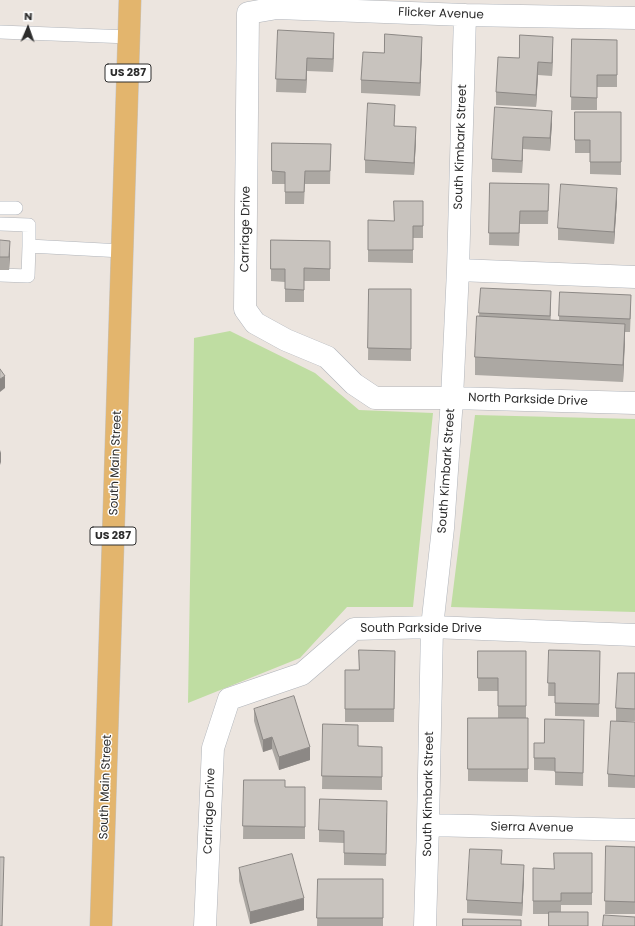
<!DOCTYPE html>
<html>
<head>
<meta charset="utf-8">
<style>
	body { margin:0 }
	#map { position:relative; width:635px; height:926px; overflow:hidden; background:#ece5df; font-family:Poppins,sans-serif }
	canvas { display:block }
	.north { position:absolute; left:8px; top:8px; width:40px; height:40px; -webkit-text-stroke:3px #fff; paint-order:stroke; rotate:2deg; font-size:11px; font-weight:700; line-height:16px; text-align:center; color:#2c2c2c }
	.north::after { content:''; display:block; margin:auto; width:14px; height:18px; background:#2c2c2c; clip-path:polygon(50% 0,100% 100%,50% 72%,0 100%) }
</style>
</head>
<body>
<div id="map">
<canvas width="635" height="926"></canvas>
<div class="north">N</div>
</div>
<script>
const ctx = document.querySelector('canvas').getContext('2d');
ctx.lineJoin = 'round';
function fillPath(path, color) { ctx.fillStyle = color; ctx.fill(path, 'evenodd'); }
function stroke(path, color, width, dash) { ctx.strokeStyle = color; ctx.lineWidth = width; ctx.lineCap = dash ? 'butt' : 'round'; ctx.setLineDash(dash || []); ctx.stroke(path); }
function write(font, color, halo, rows, align = 'center') {
  ctx.font = font + ' Poppins,sans-serif'; ctx.lineWidth = 3; ctx.setLineDash([]); ctx.textBaseline = 'middle'; ctx.strokeStyle = halo; ctx.fillStyle = color; for (const [text, x, y, turn = 0] of rows) {
    ctx.save(); ctx.translate(x, y); ctx.rotate((+turn || 0) * Math.PI / 180); ctx.textAlign = isNaN(turn) ? turn : align; if (halo) ctx.strokeText(text, 0, 0); ctx.fillText(text, 0, 0); ctx.restore();
  }
}
fillPath(new Path2D(`
	M230 331 315 373 359 410 433 413 413 607H347L300 658 188 703 194 338Z
	M475 415 635 419V612L451 607Z`), '#bfdda2');
const lane = new Path2D(`
	M0 32 129 37
	M0 208H16
	M0 224 29 225V246L28 276 0 275
	M29 246 122 251`);
const street = new Path2D(`
	M635 18 465 15 277 8 248 13 245 309 255 323 286 340 327 357 354 384 375 398H452L635 403
	M458 270 635 277
	M428 825 635 830
	M205 926 213 748 229 699 302 674 354 629 432 627 635 635
	M425 926 428 825 432 627 443 528 452 398 458 270 465 15`);
const primary = new Path2D(`
	M101 926 130 0`);
stroke(lane, '#b0b4ba', 14);
stroke(street, '#b0b4ba', 23);
stroke(primary, '#c4c4c4', 23);
stroke(lane, '#fff', 13);
stroke(street, '#fff', 22);
stroke(primary, '#e3b56d', 22);
fillPath(new Path2D(`
	M278 30 334 45 333 72 307 71 306 93 276 92Z
	M572 39 617 40V87H597V110H571Z
	M422 49 420 96 361 93V80L384 53Z
	M553 50 552 76 538 75 536 107 496 105V92L519 58Z
	M495 107 552 123 550 151 523 149 522 173 492 172V159Z
	M575 112H621V175L590 174V153H575Z
	M395 117 394 126 416 140 414 175 365 173V160Z
	M272 143 331 144 330 184H305L304 204H285V184H272Z
	M490 183 549 184 548 224H520L519 246 489 245Z
	M617 200 614 244 558 240V228Z
	M423 201V238H413V263L368 262V220L394 221Z
	M0 240 10 253 9 270H0Z
	M271 240 330 241V281H304V302H285V282L271 281Z
	M481 288 551 304 550 320H559L560 292 631 308 630 332H625L623 382 475 375V357L479 316Z
	M369 289H411V361L368 360Z
	M549 650 600 651 599 717 555 716V696H548Z
	M395 651 394 722H345V670H359Z
	M478 651H526V718H528V782L468 781V718H498V691H478Z
	M635 673V721H616V708Z
	M254 709 310 760 279 770 272 749 263 752 254 721Z
	M584 720 583 786 555 785V771L534 770V743H544Z
	M635 722V788L608 787V774Z
	M323 724 358 746 382 759V790L322 789Z
	M244 780 285 787H305V839H243Z
	M387 813 386 866 344 865V843L319 842V830Z
	M606 846 635 847V914H605Z
	M592 853V905H561V912L549 914H533V868L554 869Z
	M502 864 524 877 522 916 467 913V900Z
	M239 868 304 910 250 924 239 881Z
	M318 879H383V926H317Z`), '#aca8a3');
fillPath(new Path2D(`
	M334 33V45L333 72V59Z
	M422 37V49L420 96V83Z
	M553 37V50L552 76V63Z
	M307 58V71L306 93V80Z
	M538 62V75L536 107V95Z
	M552 111V123L550 151V138Z
	M416 127V140L414 175V163Z
	M523 137V149L522 173V161Z
	M617 188V200L614 244V232Z
	M10 241V253L9 270V257Z
	M551 291V304L550 329V316Z
	M625 324V341L623 382V365Z
	M5 376V388L0 392V379Z
	M1 450V462L0 465V453Z
	M272 737V749L263 752V740Z
	M310 747V760L279 770V757Z
	M524 865V877L522 916V903Z
	M304 898V910L250 924V912Z`), '#8c8885');
const building = new Path2D(`
	M278 30 334 33 333 59 307 58 306 80 276 79Z
	M385 34 422 37 420 83 361 80 363 52 384 53Z
	M520 35 553 37 552 63 538 62 536 95 496 92 498 57 519 58Z
	M572 39 617 40V75H597V98L571 97Z
	M368 103 395 105 394 126 416 127 414 163 365 160Z
	M495 107 552 111 550 138 523 137 522 161 492 159Z
	M575 112H621V162H590V140H575Z
	M272 143 331 144 330 171H305L304 192H285V172L272 171Z
	M490 183 549 184 548 211H520L519 233H489Z
	M561 184 617 188 614 232 558 228Z
	M394 201H423V226H413V250H368V220L394 221Z
	M0 240 10 241 9 257H0Z
	M271 240 330 241V269L304 268V290L285 289V269H271Z
	M481 288 551 291 550 316 479 313Z
	M369 289H411V349L368 348Z
	M560 292 631 295 630 319 559 316Z
	M477 316 625 324 623 365 475 357Z
	M0 369 5 376 0 379Z
	M359 650 395 651 394 709H345V670H359Z
	M549 650 600 651 599 704 555 703V683H548Z
	M478 651H526V706H498V678H478Z
	M618 673H635V709L616 708Z
	M294 696 310 747 279 757 272 737 263 740 254 709Z
	M468 718H528V769H468Z
	M545 719 584 720 583 773 555 772V758H534V743H544Z
	M611 721 635 722V776L608 774Z
	M323 724 358 725V746L382 747V777L322 776Z
	M244 780H285V787H305V827L243 826Z
	M320 799 387 801 386 854 344 853V831L319 830Z
	M606 846 635 847V902L605 901Z
	M470 849 502 850 501 864 524 865 522 903 467 900Z
	M554 853H592V893H561V901H533V868L554 869Z
	M292 854 304 898 250 912 239 868Z
	M0 857H4L2 926H0Z
	M318 879H383V918H317Z
	M549 912H588V926H549Z
	M604 915 635 917V926H603Z
	M463 919 521 920V926H463Z`);
fillPath(building, '#c8c3be');
stroke(building, '#8c8885', 1);
for (const [x, y, w] of [
	[128,73,46],
	[113,536,46]
]) { const box = new Path2D(); box.roundRect(x - w / 2, y - 9, w, 18, 3); ctx.fillStyle = '#fff'; ctx.fill(box); stroke(box, '#2c2c2c', 1); }
write('bold 11px', '#2c2c2c', null, [
	["US 287",128,73],
	["US 287",113,536]
]);
write('12px', '#2c2c2c', '#fff', [
	["Flicker Avenue",441,14,2],
	["South Kimbark Street",461,147,-88],
	["Carriage Drive",246,229,-89],
	["North Parkside Drive",528,400,2],
	["South Main Street",116,463,-88],
	["South Kimbark Street",447,471,-86],
	["South Parkside Drive",421,629],
	["South Main Street",106,787,-88],
	["South Kimbark Street",429,794,-89],
	["Carriage Drive",210,811,-88],
	["Sierra Avenue",532,828,1]
]);
</script>
</body>
</html>
